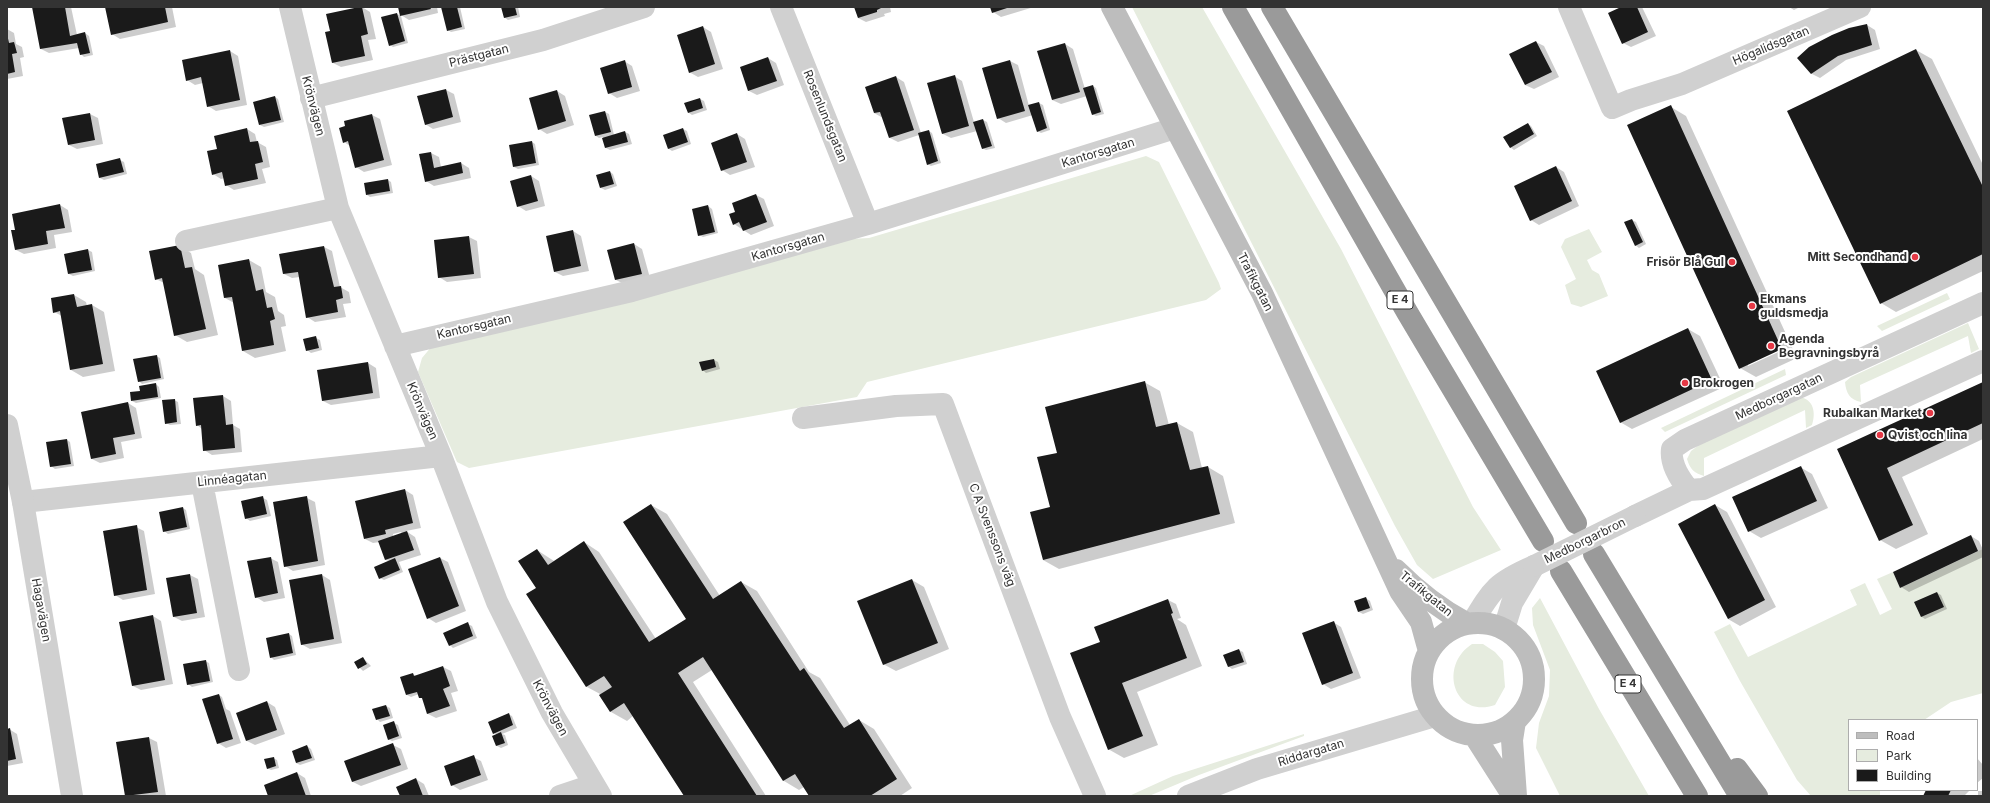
<!DOCTYPE html>
<html>
<head>
<meta charset="utf-8">
<style>
	body { margin:0 }
	#map { position:relative; width:1990px; height:803px; overflow:hidden; background:#fff; font-family:Inter,sans-serif }
	canvas { display:block }
	.frame { position:absolute; inset:0; border:8px solid #333; pointer-events:none }
	.legend { position:absolute; left:1848px; top:719px; width:130px; height:72px; box-sizing:border-box; background:#fff; border:1px solid #adadad; margin:0; padding:5px 7px; list-style:none; font-size:12px; color:#333 }
	.legend li { display:flex; align-items:center; gap:8px; height:20px }
	.legend b { width:20px; border:1px solid #adadad }
</style>
</head>
<body>
<div id="map">
<canvas width="1990" height="803"></canvas>
<div class="frame"></div>
<ul class="legend">
<li><b style="height:5px;background:#bdbdbd"></b>Road</li>
<li><b style="height:11px;background:#e6ecdf"></b>Park</li>
<li><b style="height:11px;background:#1a1a1a"></b>Building</li>
</ul>
</div>
<script>
const ctx = document.querySelector('canvas').getContext('2d');
ctx.lineJoin = 'round';
function fillPath(path, color) { ctx.fillStyle = color; ctx.fill(path, 'evenodd'); }
function stroke(path, color, width, dash) { ctx.strokeStyle = color; ctx.lineWidth = width; ctx.lineCap = dash ? 'butt' : 'round'; ctx.setLineDash(dash || []); ctx.stroke(path); }
function write(font, color, halo, rows, align = 'center') {
  ctx.font = font + ' Inter,sans-serif'; ctx.lineWidth = 4; ctx.setLineDash([]); ctx.textBaseline = 'middle'; ctx.strokeStyle = halo; ctx.fillStyle = color; for (const [text, x, y, turn = 0] of rows) {
    ctx.save(); ctx.translate(x, y); ctx.rotate((+turn || 0) * Math.PI / 180); ctx.textAlign = isNaN(turn) ? turn : align; if (halo) ctx.strokeText(text, 0, 0); ctx.fillText(text, 0, 0); ctx.restore();
  }
}
fillPath(new Path2D(`
	M1132 7H1202L1341 249 1473 507 1501 550 1433 579 1417 565 1395 526Z
	M1146 156 1159 162 1219 283 1221 289 1206 300 867 382 857 397 469 468 457 462 418 372 422 358 432 346 850 239 869 238Z
	M1589 229 1602 252 1587 260 1592 270 1599 274 1608 296 1581 307 1571 304 1565 285 1576 279 1561 247 1565 239Z
	M1947 293 1950 299 1882 331 1877 326Z
	M1968 323 1979 349 1971 353 1968 336 1860 385 1861 402C1850 400 1846 393 1845 382L1851 377Z
	M1785 369 1786 375 1665 432 1661 428Z
	M1799 397C1814 399 1816 413 1812 425L1806 428 1805 410 1704 458V476C1694 473 1690 469 1687 459L1691 451 1699 445Z
	M1983 549V693L1951 702 1924 720H1849V790H1880V796H1811L1797 780 1740 681 1714 632 1730 624 1748 657 1857 605 1850 590 1865 583 1880 615 1892 609 1877 579 1893 572 1900 588Z
	M1540 598 1599 709 1649 796H1560L1536 748 1539 723 1549 696 1550 670 1533 625 1532 608Z
	M1472 644H1483L1495 652 1503 661 1505 687 1495 705C1454 719 1438 666 1472 644Z
	M1304 734V736L1199 775 1149 796H1129L1173 776Z`), '#e6ecdf');
fillPath(new Path2D(`
	M33 7H71L77 35 85 33 89 36 93 55 84 57 81 54 79 48 49 53 41 49Z
	M106 7H172L176 27 120 39 112 34Z
	M362 7 370 12 376 39 368 40 373 60 341 67 333 63 331 32Z
	M399 7H437L438 13 409 20 401 15Z
	M444 7H460L465 29 451 32 448 30Z
	M502 7H518L520 17 508 20 504 17Z
	M855 7H890L891 12 884 14 885 16 866 22 858 18Z
	M991 7H1034L1001 17 993 12Z
	M1623 7H1642L1656 36 1631 47 1623 43Z
	M1789 7H1800L1794 10Z
	M397 14 401 16 408 43 393 47 390 45Z
	M1867 25 1875 30 1880 49 1846 60 1820 78 1812 74 1799 58 1849 29Z
	M703 27 711 32 723 69 698 77 689 72Z
	M7 29 14 33 16 44 22 47 24 57 20 58 23 76 7 79Z
	M1536 42 1544 46 1559 77 1534 89 1525 85Z
	M1065 44 1073 49 1085 89 1093 86 1096 88 1104 114 1096 116 1092 114 1087 96 1061 104 1052 100Z
	M1916 50 1932 59 1983 165V271L1896 312 1881 303 1788 111Z
	M230 51 238 56 247 105 216 111 208 106 203 83 195 85 187 80Z
	M768 58 776 63 784 85 757 95 749 91Z
	M624 61 632 66 640 91 617 98 609 93Z
	M1010 61 1018 65 1029 106 1039 103 1043 105 1050 130 1041 133 1037 131 1033 115 1006 123 998 118Z
	M954 76 962 81 974 122 983 120 987 122 995 148 986 150 982 148 977 131 951 138 943 134Z
	M896 77 904 82 921 133 929 131 932 133 941 163 931 166 927 164 919 135 898 142 890 138 883 118 874 113Z
	M446 90 454 94 461 122 433 129 425 124Z
	M557 91 565 96 574 125 547 134 539 129Z
	M275 97 278 99 284 122 264 127 260 125Z
	M700 99 704 101 707 110 692 115 689 113Z
	M1671 107 1686 116 1797 358 1756 377 1740 368ZM1786 346 1787 348 1748 366V364Z
	M605 112 609 114 614 135 625 132 629 134 632 144 610 150 606 148 603 137 599 138 596 136Z
	M90 114 98 118 103 144 77 149 69 145Z
	M372 115 380 119 392 165 364 172 356 167 350 146 344 142 346 127Z
	M1528 124 1531 126 1537 136 1514 150 1510 147Z
	M247 129 255 134 257 142 266 147 270 167 262 169 266 183 234 190 226 185 225 178 221 179 213 174 218 150Z
	M683 129 687 131 691 144 672 151 669 149 664 136Z
	M737 134 745 139 755 167 730 175 722 170Z
	M532 142 535 144 539 165 518 169 514 167Z
	M431 153 439 157 441 167 461 163 469 168 471 178 434 186 426 181Z
	M120 160 124 162 127 174 104 180 100 178 97 165Z
	M1556 167 1564 172 1579 206 1539 225 1531 220Z
	M610 172 613 174 617 186 605 190 601 188Z
	M531 176 539 181 545 206 526 211 518 206Z
	M388 180 391 182 393 193 370 197 367 195Z
	M756 195 764 199 774 226 751 235 734 224 736 213Z
	M60 205 68 210 72 232 54 235 56 248 24 254 16 250 17 231Z
	M708 206 712 209 718 233 703 237 699 235Z
	M1632 220 1636 222 1646 244 1639 248 1635 245Z
	M573 231 581 236 589 271 563 276 555 272Z
	M469 237 477 241 481 278 447 282 439 277Z
	M634 244 642 249 650 278 624 284 616 280Z
	M179 246 191 253 195 269 204 275 218 335 187 342 175 335 164 283 156 279Z
	M324 247 332 251 340 287 349 292 351 303 343 304 346 317 315 322 307 317 300 277 292 278 284 274 280 254Z
	M88 250 92 252 95 271 73 276 69 274Z
	M249 260 261 267 266 292 275 297 278 311 284 315 286 326 281 327 286 351 255 358 243 351 234 303 225 298 219 266Z
	M74 295 86 302 87 306 92 305 104 312 115 371 83 377 71 370 62 316 54 312Z
	M1688 329 1700 336 1724 387 1632 429 1620 422Z
	M316 338 320 340 322 350 311 353 307 350Z
	M156 356 160 358 164 379 142 384 139 381Z
	M714 360 718 362 720 369 706 373 703 370Z
	M368 363 376 368 380 398 331 405 323 401 318 371Z
	M1144 382 1160 391 1169 425 1177 423 1193 432 1202 468 1208 467 1223 476 1235 523 1059 569 1043 560 1058 453Z
	M1983 383V439L1902 477 1928 534 1896 549 1880 540 1838 450Z
	M156 384 159 387 161 398 136 403 132 401 141 391Z
	M223 396 231 401 233 425 240 429 242 452 212 455 204 450 202 429 197 425Z
	M174 400 178 402 181 424 170 425 166 423Z
	M128 403 136 408 142 438 121 442 124 458 100 463 92 459 82 412Z
	M67 440 70 442 74 466 55 469 51 466Z
	M1800 467 1812 474 1828 508 1761 538 1749 531Z
	M405 490 413 495 421 528 406 531 415 537 421 555 399 562 403 572 384 580 380 578 389 561 386 560 380 542 373 543 365 539ZM401 532 402 534 393 537V534Z
	M263 498 267 500 271 516 250 521 246 518Z
	M307 498 315 502 325 565 293 571 285 566Z
	M651 505 667 514 720 596 741 582 757 591 809 672 820 678 850 725 859 720 874 729 912 788 900 796H811L804 787 799 790 784 781 712 670 693 682 766 796H685L633 716 627 721 611 712 602 695 587 687 528 595 537 588V550L554 561 584 542 599 552 656 639 687 619Z
	M1715 505 1727 512 1776 607 1740 626 1728 619Z
	M183 508 186 510 190 529 168 534 164 531Z
	M136 527 144 531 155 594 123 600 115 595Z
	M1971 536 1979 541 1983 550V557L1909 592 1901 587Z
	M270 558 278 562 285 598 264 602 256 597Z
	M440 558 448 562 466 611 436 623 428 618Z
	M190 575 198 579 205 617 182 621 174 617Z
	M322 575 330 580 342 643 310 649 301 644Z
	M912 580 924 587 949 649 896 671 883 664Z
	M1937 593 1941 595 1947 609 1925 619 1922 617 1915 602Z
	M1366 598 1370 601 1373 610 1363 614 1359 612 1355 602Z
	M1168 600 1176 604 1181 618 1177 619 1186 625 1202 666 1137 692 1158 745 1124 758 1108 749 1103 642Z
	M153 616 161 621 173 684 141 690 133 686Z
	M1333 622 1341 627 1361 678 1331 689 1323 684Z
	M468 624 472 626 477 638 453 648 450 645Z
	M289 634 292 636 296 655 274 660 271 657Z
	M1239 650 1243 652 1247 664 1232 669 1228 666Z
	M363 658 371 666 363 671 355 663Z
	M205 661 209 663 213 682 192 687 188 684Z
	M443 667 451 671 458 691 451 693 457 711 436 718 428 714 423 700 419 694 411 697 407 695 413 674 416 676Z
	M219 695 222 697 226 709 230 711 241 743 226 748 218 743Z
	M267 702 275 707 285 734 255 745 247 741Z
	M386 706 390 708 393 718 380 722 377 719Z
	M508 714 512 716 517 728 502 734 505 735 508 745 501 748 497 746V735L494 733Z
	M394 723 398 725 402 738 392 741 388 739Z
	M9 729 17 734 23 763 7 766V730Z
	M149 738 157 742 166 796H126L117 743Z
	M393 745 401 749 408 769 361 786 353 782 346 762Z
	M307 746 311 749 315 760 300 765 296 763Z
	M473 757 481 761 488 780 460 790 452 785Z
	M273 758 277 760 279 768 271 770 267 768Z
	M1977 758 1983 765V778L1977 783Z
	M297 773 305 778 311 796H269Z
	M416 779 424 784 429 796H401Z
	M1928 790H1970L1964 796H1924Z
	M1978 791H1983V796H1978Z`), '#0003');
fillPath(new Path2D(`
	M32 7H65L70 36 85 32 90 53 80 55 77 43 40 49Z
	M105 7H165L168 22 111 35Z
	M359 7H362L368 34 361 36 365 56 332 63 325 32 330 31 326 14Z
	M398 7H430L431 9 400 16Z
	M441 7H457L462 27 447 31Z
	M501 7H515L517 15 504 18Z
	M854 7H883L877 10V12L858 18Z
	M990 7H1010L992 13Z
	M1621 7H1637L1648 32 1622 44 1608 13Z
	M397 13 405 41 389 46 381 17Z
	M1867 24 1872 45 1838 56 1811 74 1797 58 1809 47 1832 35 1849 28Z
	M703 26 715 64 689 73 677 35Z
	M7 34 9 43 14 42 17 53 12 54 15 72 7 74Z
	M1536 41 1552 72 1525 85 1509 54Z
	M1065 43 1080 92 1052 100 1037 51Z
	M1916 49 1983 187V254L1880 304 1787 111Z
	M230 50 240 100 207 107 201 77 186 81 182 60Z
	M768 57 777 81 748 91 740 67Z
	M625 60 632 87 608 94 600 68Z
	M1010 60 1025 111 997 119 982 68Z
	M955 75 969 126 942 134 927 83Z
	M896 76 914 130 889 138 880 112 874 113 865 87Z
	M1093 85 1101 112 1092 115 1083 88Z
	M446 89 453 117 425 125 417 96Z
	M557 90 566 121 538 130 529 98Z
	M275 96 281 120 259 125 253 102Z
	M700 98 703 108 688 113 684 103Z
	M1039 102 1047 128 1037 132 1028 105Z
	M1671 105 1782 349 1739 369 1627 125Z
	M605 111 611 132 595 136 589 115Z
	M90 113 95 140 68 145 62 118Z
	M372 114 384 160 355 168 348 141 343 143 339 128 345 126 344 121Z
	M983 119 992 146 982 149 973 122Z
	M1528 123 1534 134 1510 148 1503 137Z
	M247 128 250 142 258 141 263 162 255 164 258 179 225 186 222 172 212 175 207 151 217 149 214 136Z
	M683 128 688 142 668 149 663 135Z
	M929 130 938 161 927 165 918 133Z
	M625 131 628 142 605 148 602 138Z
	M737 133 747 162 721 171 711 143Z
	M532 141 536 163 513 167 509 145Z
	M431 152 434 168 461 162 463 173 425 182 419 154Z
	M120 158 124 172 99 178 96 164Z
	M1556 166 1572 201 1530 221 1514 186Z
	M610 171 614 184 600 188 596 175Z
	M531 175 538 201 517 207 510 181Z
	M388 179 390 191 366 195 364 183Z
	M756 194 767 222 743 231 739 222 733 225 729 214 735 212 732 203Z
	M60 204 65 228 46 231 48 244 15 250 11 230H15L12 214Z
	M708 205 715 232 698 236 692 209Z
	M1632 219 1643 242 1635 246 1624 222Z
	M573 230 581 266 554 272 546 236Z
	M469 236 474 274 438 278 434 240Z
	M634 243 642 274 615 280 607 250Z
	M180 245 185 268 192 267 206 329 174 336 162 278 155 280 149 251Z
	M324 246 334 287 341 286 343 298 336 300 338 312 306 318 298 272 283 274 279 254Z
	M88 249 92 270 68 274 64 254Z
	M249 259 256 291 263 289 267 308 272 307 275 319 270 321 274 345 242 351 232 297 224 298 218 265Z
	M74 294 77 307 92 304 103 364 70 370 60 311 53 313 51 298Z
	M1688 328 1712 380 1620 423 1596 371Z
	M316 336 319 348 306 351 303 339Z
	M157 355 161 378 138 382 133 359Z
	M714 359 716 367 702 371 699 362Z
	M368 362 373 393 322 401 317 370Z
	M1145 381 1156 427 1177 422 1190 470 1208 466 1220 514 1043 560 1030 512 1050 507 1037 457 1057 453 1045 407Z
	M1983 382V423L1887 468 1913 525 1879 541 1837 449Z
	M156 383 158 397 131 401 130 392 140 391 139 386Z
	M223 395 226 425 233 424 235 448 203 451 201 425 196 426 193 398Z
	M175 399 177 422 165 424 162 400Z
	M128 402 135 434 113 438 116 454 91 459 81 412Z
	M67 439 71 464 50 467 46 442Z
	M1801 466 1817 501 1748 532 1732 497Z
	M405 489 413 523 385 530 386 534 364 539 355 501Z
	M263 496 267 514 245 519 241 501Z
	M307 496 318 561 284 567 273 502Z
	M651 504 713 599 741 581 800 671 804 668 844 728 859 719 897 779 870 796H809L795 774 783 781 703 657 678 673 757 796H684L624 703 610 712 599 695 612 687 604 676 586 687 526 594 536 588 518 561 537 549 548 565 584 541 649 642 686 619 623 522Z
	M1715 504 1765 600 1728 619 1678 524Z
	M183 507 187 527 163 532 159 512Z
	M137 525 147 590 114 596 103 531Z
	M407 531 414 550 385 560 378 541Z
	M1971 535 1978 551 1900 588 1893 572Z
	M271 557 278 593 255 598 247 561Z
	M440 557 459 606 427 619 408 569Z
	M395 558 400 570 379 579 374 567Z
	M190 574 197 613 173 617 166 578Z
	M322 574 334 639 301 645 289 580Z
	M912 579 938 643 883 665 857 601Z
	M1937 592 1944 607 1921 617 1914 602Z
	M1366 597 1370 608 1358 612 1354 601Z
	M1168 599 1173 613 1171 614 1187 658 1122 683 1143 736 1108 750 1070 653 1100 642 1094 627Z
	M153 615 165 680 132 686 119 622Z
	M1334 621 1353 673 1322 685 1302 633Z
	M468 622 473 636 449 646 443 633Z
	M289 633 293 653 270 658 266 638Z
	M1239 649 1244 662 1228 667 1223 655Z
	M363 657 367 664 358 669 354 662Z
	M206 660 210 681 187 685 183 664Z
	M443 666 450 686 443 689 450 706 427 714 422 698H419L417 692 406 695 400 677 413 673 414 676Z
	M219 694 233 739 217 744 202 699Z
	M267 701 277 730 246 741 236 713Z
	M386 705 390 716 376 720 372 709Z
	M509 713 513 725 493 734 488 722Z
	M394 721 399 736 388 740 383 725Z
	M10 728 16 759 7 761V729Z
	M501 732 505 743 496 746 492 736Z
	M149 737 158 792 125 796 116 742Z
	M393 743 401 765 352 782 344 761Z
	M307 745 312 758 296 763 292 751Z
	M474 755 481 775 451 786 444 766Z
	M274 757 276 766 267 769 264 759Z
	M297 772 306 796H268L264 785Z
	M416 778 423 796H400L396 787Z
	M1926 790H1951L1948 796H1923Z`), '#1a1a1a');
stroke(new Path2D(`
	M290 7 338 208 441 456 497 602 552 713 601 796
	M781 7 868 224
	M1569 7 1612 108 1631 100 1682 84 1860 7
	M311 98 543 40 644 7
	M186 241 338 208
	M395 346 632 291 868 224 1175 128
	M803 418 896 406 943 404 1060 717 1095 796
	M202 483 239 670
	M1689 490 1703 489 1983 361
	M23 502 441 456
	M1635 516 1689 490C1679 478 1670 464 1672 449L1685 440 1983 303
	M1472 623C1493 588 1497 582 1534 566
	M1504 629 1512 603 1534 566
	M560 796 593 785`), '#d0d0d0', 22);
stroke(new Path2D(`
	M7 425 23 502 72 796
	M1188 796 1257 769 1435 716`), '#d0d0d0', 22);
stroke(new Path2D(`
	M1112 7 1262 293 1400 591 1421 622 1429 651
	M1396 570C1417 591 1440 609 1466 623
	M1422 679a56 56 0 1 1 112 0a56 56 0 1 1-112 0Z
	M1515 721 1512 740 1516 796
	M1474 735 1513 796`), '#bdbdbd', 22);
stroke(new Path2D(`
	M1233 7 1407 312 1543 541
	M1272 7 1576 523
	M1594 554 1740 796
	M1561 571 1697 796
	M1737 769 1757 796`), '#9a9a9a', 22);
stroke(new Path2D(`
	M1534 566 1635 516`), '#d0d0d0', 22);
for (const [x, y, r, color] of [
	[1915,257,4,"#e63946"],
	[1732,262,4,"#e63946"],
	[1752,306,4,"#e63946"],
	[1771,346,4,"#e63946"],
	[1685,383,4,"#e63946"],
	[1930,413,4,"#e63946"],
	[1880,435,4,"#e63946"]
]) { const dot = new Path2D(); dot.arc(x, y, r, 0, 2 * Math.PI); ctx.fillStyle = color; ctx.fill(dot); stroke(dot, '#fff', 1.5); }
for (const [x, y, w] of [
	[1400,300,26],
	[1628,684,26]
]) { const box = new Path2D(); box.roundRect(x - w / 2, y - 9, w, 18, 3); ctx.fillStyle = '#fff'; ctx.fill(box); stroke(box, '#333', 1); }
write('bold 11px', '#333', null, [
	["E 4",1400,300],
	["E 4",1628,684]
]);
write('12px', '#333', '#fff', [
	["Högalidsgatan",1771,46,-23],
	["Prästgatan",479,56,-14],
	["Krönvägen",313,106,76],
	["Rosenlundsgatan",825,116,68],
	["Kantorsgatan",1098,153,-17],
	["Kantorsgatan",788,247,-16],
	["Trafikgatan",1255,282,63],
	["Kantorsgatan",474,327,-13],
	["Medborgargatan",1779,397,-25],
	["Krönvägen",422,411,67],
	["Linnéagatan",232,479,-6],
	["C A Svenssons väg",992,535,69],
	["Medborgarbron",1585,541,-26],
	["Trafikgatan",1426,594,39],
	["Hagavägen",41,610,80],
	["Krönvägen",550,708,62],
	["Riddargatan",1311,753,-17]
]);
write('bold 12px', '#333', '#fff', [
	["Mitt Secondhand",1907,257,"right"],
	["Frisör Blå Gul",1724,262,"right"],
	["Ekmans",1760,299],
	["guldsmedja",1760,313],
	["Agenda",1779,339],
	["Begravningsbyrå",1779,353],
	["Brokrogen",1693,383],
	["Rubalkan Market",1922,413,"right"],
	["Qvist och lina",1888,435]
], 'left');
</script>
</body>
</html>
